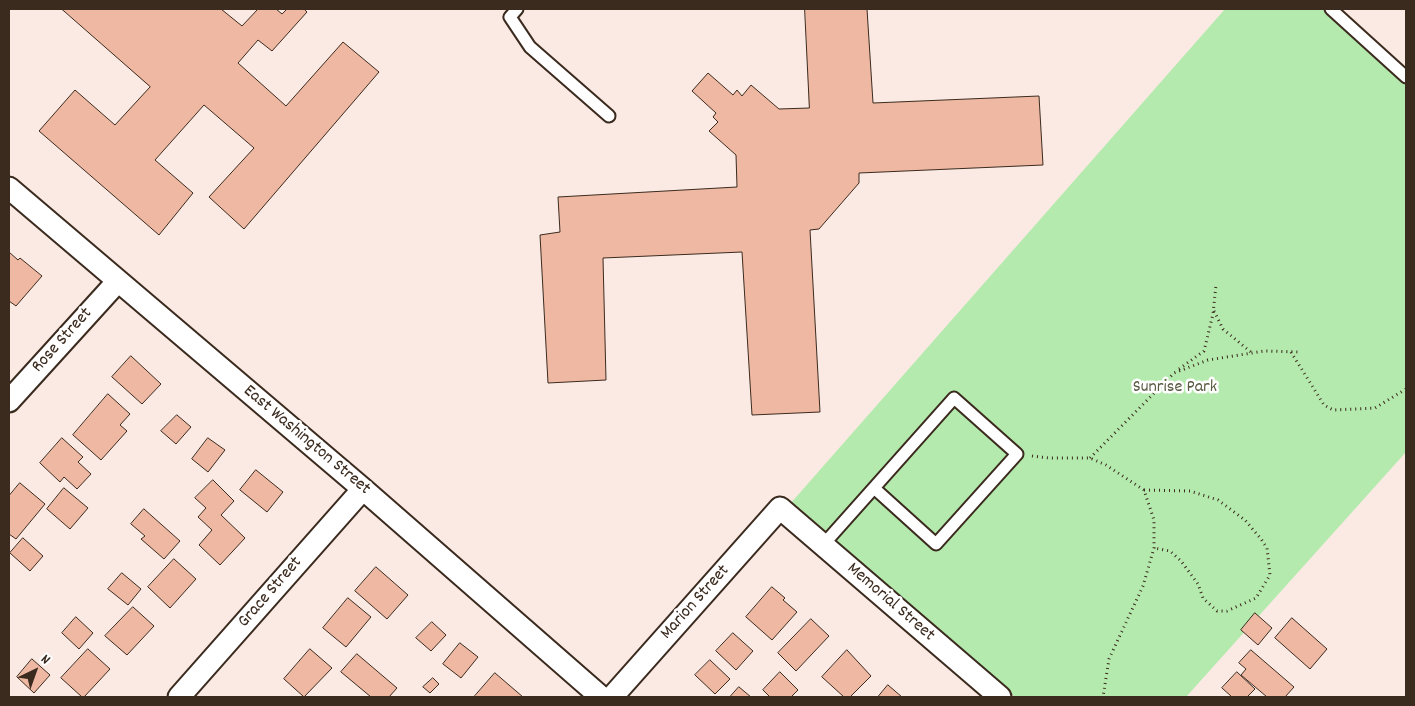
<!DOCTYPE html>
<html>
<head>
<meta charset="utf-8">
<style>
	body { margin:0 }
	#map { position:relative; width:1415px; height:706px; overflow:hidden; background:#faeae3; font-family:Dekko,sans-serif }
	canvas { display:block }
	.frame { position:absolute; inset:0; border:10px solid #3b2a1e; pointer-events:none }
	.north { position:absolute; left:10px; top:646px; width:50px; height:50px; -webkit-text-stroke:4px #fff; paint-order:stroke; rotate:42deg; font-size:14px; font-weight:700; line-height:20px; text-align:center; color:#3b2a1e }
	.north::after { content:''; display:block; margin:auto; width:18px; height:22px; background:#3b2a1e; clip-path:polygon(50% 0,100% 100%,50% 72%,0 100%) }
</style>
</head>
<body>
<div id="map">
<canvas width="1415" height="706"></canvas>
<div class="frame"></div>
<div class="north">N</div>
</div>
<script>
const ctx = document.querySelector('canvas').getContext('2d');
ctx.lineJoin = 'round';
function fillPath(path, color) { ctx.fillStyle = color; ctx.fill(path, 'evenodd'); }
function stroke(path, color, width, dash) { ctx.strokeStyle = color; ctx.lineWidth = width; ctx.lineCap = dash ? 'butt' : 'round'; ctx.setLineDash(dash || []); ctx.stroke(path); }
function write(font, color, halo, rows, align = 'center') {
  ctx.font = font + ' Dekko,sans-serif'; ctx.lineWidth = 5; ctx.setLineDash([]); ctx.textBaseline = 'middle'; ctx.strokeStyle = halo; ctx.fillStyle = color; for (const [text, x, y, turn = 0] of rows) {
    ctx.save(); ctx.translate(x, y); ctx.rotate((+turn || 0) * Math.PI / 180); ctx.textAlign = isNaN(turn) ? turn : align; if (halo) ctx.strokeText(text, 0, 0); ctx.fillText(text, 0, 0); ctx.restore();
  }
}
fillPath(new Path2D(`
	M1225 9H1324L1406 80V452L1186 697H1015L790 504Z`), '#b4eaad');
const building = new Path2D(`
	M62 9H221L242 26 258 9H276L282 14 287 9H304L307 12 272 51 258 40 238 63 286 106 343 42 379 72 244 229 209 197 254 148 204 105 155 160 193 193 159 235 39 131 75 90 115 125 150 87Z
	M805 9H867L873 103 1039 96 1043 165 859 173V183L819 229 810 230 820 412 752 415 742 252 603 258 606 380 548 383 540 235 560 232 558 197 737 187 736 155 709 131 718 122 713 117 716 113 692 91 708 73 733 95 737 90 742 96 751 85 779 109 809 108Z
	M9 252 18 260 20 258 42 276 16 306 9 301Z
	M131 356 161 384 142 404 112 377Z
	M108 394 130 414 120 425 127 431 101 460 73 435Z
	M177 415 191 427 176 444 161 431Z
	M62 438 83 457 78 462 91 474 77 489 64 477 60 482 40 463Z
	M208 438 225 450 208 472 192 459Z
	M256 470 283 492 267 512 240 490Z
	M213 480 234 501 221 515 245 538 220 565 199 545 212 530 198 517 206 508 195 498Z
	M20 483 45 504 16 539 9 534V496Z
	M64 488 88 508 70 529 47 509Z
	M144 509 180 541 164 559 141 539 145 536 131 524Z
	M23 538 43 556 30 571 10 553Z
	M174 559 196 579 170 608 148 587Z
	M376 567 408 595 387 619 355 591Z
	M122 573 141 589 128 605 108 589Z
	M772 587 785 598 783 600 797 612 772 640 746 617Z
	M348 598 371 617 346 647 323 628Z
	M133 607 154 626 127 655 105 636Z
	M1255 613 1272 628 1258 645 1241 630Z
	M76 617 93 633 79 649 62 633Z
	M1292 618 1327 649 1310 669 1275 638Z
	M811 619 829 636 796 671 778 653Z
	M432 622 446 635 431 651 416 638Z
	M733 633 753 651 736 670 716 651Z
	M460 643 478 657 461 678 443 664Z
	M88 649 110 669 84 697H82L61 678Z
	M310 649 332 668 304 697 284 679Z
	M847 650 871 676 850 697H844L822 677Z
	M1251 650 1294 687 1285 697H1267L1241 675 1246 669 1239 663Z
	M357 654 397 688 389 697H371L341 672Z
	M32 659 50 675 34 693 17 677Z
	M710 660 730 679 715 694 695 675Z
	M780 672 798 690 791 697H770L763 690Z
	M1237 672 1255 689 1247 697H1232L1222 688Z
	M495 673 523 697H476L475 696Z
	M433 678 439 684 430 693 423 687Z
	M888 685 902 697H878Z
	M739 687 751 697H730Z`);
fillPath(building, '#eeb8a2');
stroke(building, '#3b2a1e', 1);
const lane = new Path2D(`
	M517 9 510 17 530 47 609 116
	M1331 9 1406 77
	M823 545 954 398 1017 454 936 544 874 488`);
const street = new Path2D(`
	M9 188 363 489 601 697
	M9 401 118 281
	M179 697 363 489
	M612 697 780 508 1000 697`);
stroke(lane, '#3b2a1e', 15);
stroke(street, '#3b2a1e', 25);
stroke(new Path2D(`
	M1214 311 1223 329 1252 353
	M1291 352 1324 405 1333 410 1375 408 1406 389
	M1179 369 1204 351 1213 314 1216 285
	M1032 456 1049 458H1090L1106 465 1144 490 1154 520V548L1143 586 1109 659 1103 697
	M1090 458 1174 373 1208 360 1252 353 1264 351 1301 352
	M1144 490 1190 491 1218 500 1245 520 1261 539 1267 548 1270 575 1256 598 1227 611H1217L1203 598 1198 584 1181 561 1170 551 1154 548`), '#3b2a1e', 3, [1, 4]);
stroke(lane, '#fff', 11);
stroke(street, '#fff', 21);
write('18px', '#3b2a1e', '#fff', [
	["Rose Street",63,341,-48],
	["East Washington Street",306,441,40],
	["Grace Street",271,593,-49],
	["Marion Street",696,603,-48],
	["Memorial Street",890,603,41]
]);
write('18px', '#595a42', '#fff', [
	["Sunrise Park",1175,389]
]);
</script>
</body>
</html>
